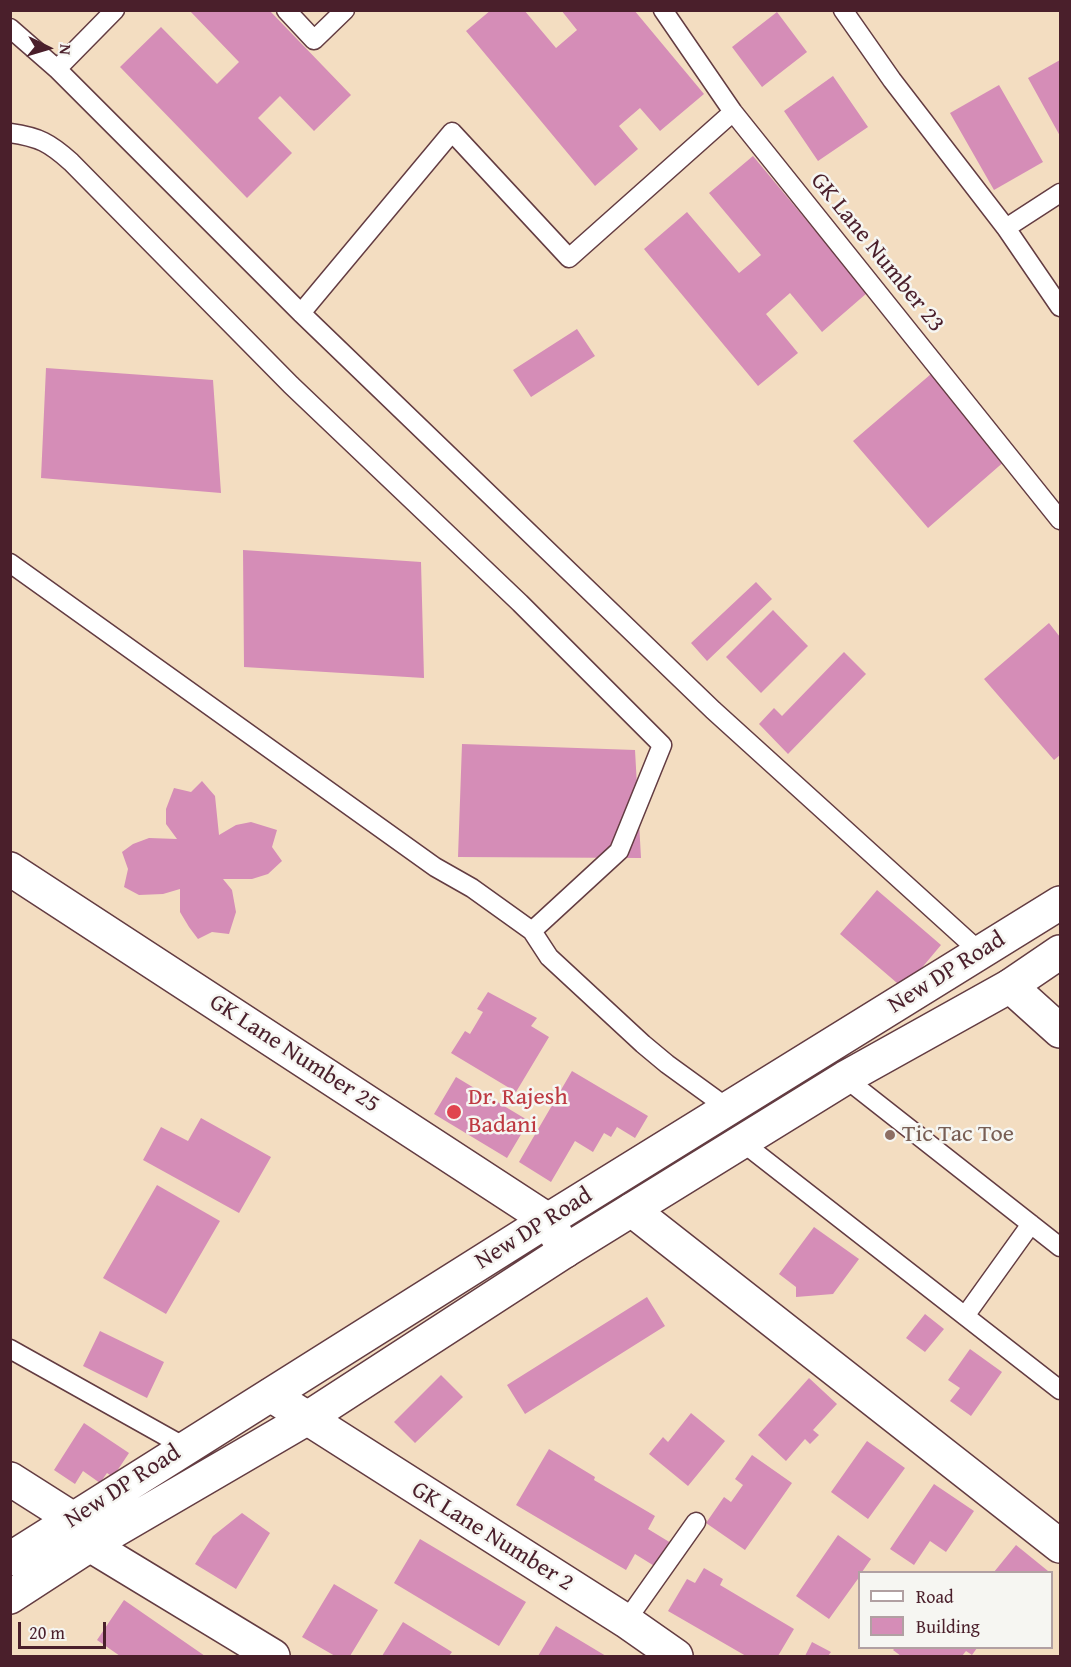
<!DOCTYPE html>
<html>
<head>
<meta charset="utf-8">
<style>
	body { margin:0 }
	#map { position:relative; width:1071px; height:1667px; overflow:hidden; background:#f3ddc1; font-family:"Gentium Book Plus",serif }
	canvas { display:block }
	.frame { position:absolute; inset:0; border:12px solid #4a1f2b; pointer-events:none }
	.legend { position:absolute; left:858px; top:1571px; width:195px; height:78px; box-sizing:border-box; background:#f6f6f2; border:2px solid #b1a0a2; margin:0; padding:8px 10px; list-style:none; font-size:18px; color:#4a1f2b }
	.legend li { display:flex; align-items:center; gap:12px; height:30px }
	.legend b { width:30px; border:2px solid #b1a0a2 }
	.north { position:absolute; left:18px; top:18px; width:60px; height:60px; -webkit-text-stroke:4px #f6f6f2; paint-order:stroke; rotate:95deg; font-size:16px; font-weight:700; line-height:24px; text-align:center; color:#4a1f2b }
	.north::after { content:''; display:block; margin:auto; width:21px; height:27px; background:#4a1f2b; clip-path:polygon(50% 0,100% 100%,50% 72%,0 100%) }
	.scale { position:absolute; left:18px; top:1622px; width:88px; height:27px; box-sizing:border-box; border:3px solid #4a1f2b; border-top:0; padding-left:8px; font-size:18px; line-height:21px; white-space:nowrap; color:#4a1f2b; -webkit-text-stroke:4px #f6f6f2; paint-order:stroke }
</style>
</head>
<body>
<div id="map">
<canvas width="1071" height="1667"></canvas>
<div class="frame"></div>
<ul class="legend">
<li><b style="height:8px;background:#fff"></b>Road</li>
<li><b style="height:16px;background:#d58db7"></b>Building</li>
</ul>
<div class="north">N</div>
<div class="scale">20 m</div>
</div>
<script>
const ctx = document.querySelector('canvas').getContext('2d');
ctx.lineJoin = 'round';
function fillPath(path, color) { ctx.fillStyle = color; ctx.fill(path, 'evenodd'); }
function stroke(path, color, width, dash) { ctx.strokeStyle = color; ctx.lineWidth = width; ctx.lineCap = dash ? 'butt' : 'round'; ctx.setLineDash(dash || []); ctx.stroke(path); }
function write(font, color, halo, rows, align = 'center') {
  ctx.font = font + ' "Gentium Book Plus",serif'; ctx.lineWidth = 5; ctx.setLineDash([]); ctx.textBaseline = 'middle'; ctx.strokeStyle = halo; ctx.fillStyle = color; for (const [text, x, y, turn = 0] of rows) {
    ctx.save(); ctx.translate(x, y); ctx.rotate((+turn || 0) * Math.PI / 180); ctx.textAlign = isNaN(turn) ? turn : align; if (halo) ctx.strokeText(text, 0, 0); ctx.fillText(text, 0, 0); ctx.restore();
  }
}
fillPath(new Path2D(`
	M189 10H269L351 95 314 131 280 96 258 118 292 153 247 198 120 67 161 27 217 84 239 62Z
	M491 10H524L556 48 577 30 561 10H634L704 94 660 131 640 108 619 126 638 149 595 186 466 31Z
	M777 12 807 52 762 87 732 47Z
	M1060 60V136L1028 78Z
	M833 76 868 127 818 161 784 111Z
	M999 85 1043 162 994 190 950 113Z
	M753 156 867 293 822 332 790 293 766 314 798 353 758 386 644 249 687 212 739 273 761 255 709 193Z
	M577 329 595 356 531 397 513 370Z
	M46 368 213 380 221 493 41 478Z
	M931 374 1006 460 928 528 853 441Z
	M243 550 421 562 424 678 244 667Z
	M756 582 772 599 707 661 691 643Z
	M773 610 808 646 761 693 726 657Z
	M1049 623 1060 637V755L1054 760 984 679Z
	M844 652 866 674 788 754 759 724 774 708 782 716Z
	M462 744 635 750 641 858 458 857Z
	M202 781 215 796 219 835 236 825 251 822 277 830 272 847 282 861 268 874 252 879H223L232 890 236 912 229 934 212 932 198 939 189 927 180 912V889L163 894 139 895 124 887 128 869 122 852 133 844 149 838 177 839 166 824V809L174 788 191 792Z
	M877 890 941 945 904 989 840 934Z
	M488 992 537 1018 531 1026 549 1037 516 1092 451 1053 465 1031 470 1034 483 1012 477 1009Z
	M572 1071 648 1116 635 1138 617 1127 611 1137 604 1133 593 1152 575 1141 551 1182 519 1162Z
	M456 1077 529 1121 507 1158 434 1114Z
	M201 1118 271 1157 239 1213 143 1160 161 1127 188 1141Z
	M157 1185 220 1221 166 1314 103 1278Z
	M814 1227 859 1259 833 1294 796 1297V1287L779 1274Z
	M647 1297 665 1326 525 1414 507 1385Z
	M925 1314 944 1329 925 1352 906 1338Z
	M100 1331 164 1362 147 1398 83 1366Z
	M970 1349 1002 1372 971 1416 950 1401 960 1388 948 1380Z
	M441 1375 463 1397 415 1443 394 1422Z
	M809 1378 837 1404 813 1430 819 1435 810 1444 805 1439 786 1461 758 1435Z
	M691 1413 725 1441 688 1486 649 1454 663 1437 668 1442Z
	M84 1423 129 1453 113 1477 107 1473 100 1483 83 1471 75 1484 54 1470Z
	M867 1441 905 1468 868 1519 831 1492Z
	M549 1449 595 1477 594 1480 655 1516 648 1529 671 1543 656 1567 635 1554 626 1570 516 1505Z
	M752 1455 792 1483 745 1550 706 1523 724 1497 731 1502 743 1485 735 1479Z
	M934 1484 974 1511 946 1552 930 1541 914 1565 890 1549Z
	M242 1513 270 1533 236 1589 195 1564 213 1536Z
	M838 1535 871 1559 862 1572H860V1576L829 1619 796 1596Z
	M420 1539 526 1602 499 1646 394 1583Z
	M1016 1545 1048 1571 1047 1572H994Z
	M704 1568 723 1579 720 1585 794 1629 778 1656H746L668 1611 687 1579 695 1583Z
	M334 1584 378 1610 350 1656H335L302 1637Z
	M124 1600 205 1656H120L97 1640Z
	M403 1622 452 1652 449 1656H382Z
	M556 1626 606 1656H538Z
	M812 1642 831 1652 828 1656H805Z
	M895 1648H977L972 1655 966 1651 962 1656H901L893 1650Z`), '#d58db7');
const service = new Path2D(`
	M286 10 314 40 345 10
	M663 10 733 112 1060 520
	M843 10 892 80 1006 228 1060 307
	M10 28 57 69 301 313 713 710 980 952
	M57 69 115 10
	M10 133C39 137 50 143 71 162L291 385 520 603 662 745 619 851 532 931
	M1006 228 1060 193
	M301 313 452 132 569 258 733 112
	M10 563 435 867 472 888 532 931 549 957 643 1044 667 1064 729 1109
	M845 1078 1060 1247
	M742 1142 1060 1390
	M965 1316 1031 1224
	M10 1349 185 1447
	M626 1621 696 1522`);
const minor = new Path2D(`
	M10 869 548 1220 565 1251
	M1010 986 1060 1031
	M632 1210 1060 1546
	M10 1479 73 1519
	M90 1545 273 1656`);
const tertiary = new Path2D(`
	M271 1395 626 1621 676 1656`);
const secondary = new Path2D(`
	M10 1559 548 1220 1060 903
	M10 1597 90 1545 306 1419 565 1251 845 1078 1010 986 1060 952`);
stroke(service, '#633c42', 21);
stroke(minor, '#633c42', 36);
stroke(tertiary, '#633c42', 36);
stroke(secondary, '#633c42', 36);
stroke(service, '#fff', 18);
stroke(minor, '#fff', 33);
stroke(tertiary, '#fff', 33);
stroke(secondary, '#fff', 33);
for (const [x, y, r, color] of [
	[454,1112,8,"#e0444e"],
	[890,1135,6,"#8d6e63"]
]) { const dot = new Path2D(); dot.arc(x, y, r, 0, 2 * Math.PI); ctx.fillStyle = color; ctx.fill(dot); stroke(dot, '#f6f6f2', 2); }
write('24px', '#4a1f2b', '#f6f6f2', [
	["GK Lane Number 23",877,253,51],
	["New DP Road",947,973,-32],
	["GK Lane Number 25",294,1054,33],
	["New DP Road",534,1229,-32],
	["New DP Road",123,1487,-33],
	["GK Lane Number 2",492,1537,32]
]);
write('24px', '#be3a42', '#f6f6f2', [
	["Dr. Rajesh",468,1098],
	["Badani",468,1126]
], 'left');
write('24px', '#785e54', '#f6f6f2', [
	["Tic Tac Toe",902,1135]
], 'left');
</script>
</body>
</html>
